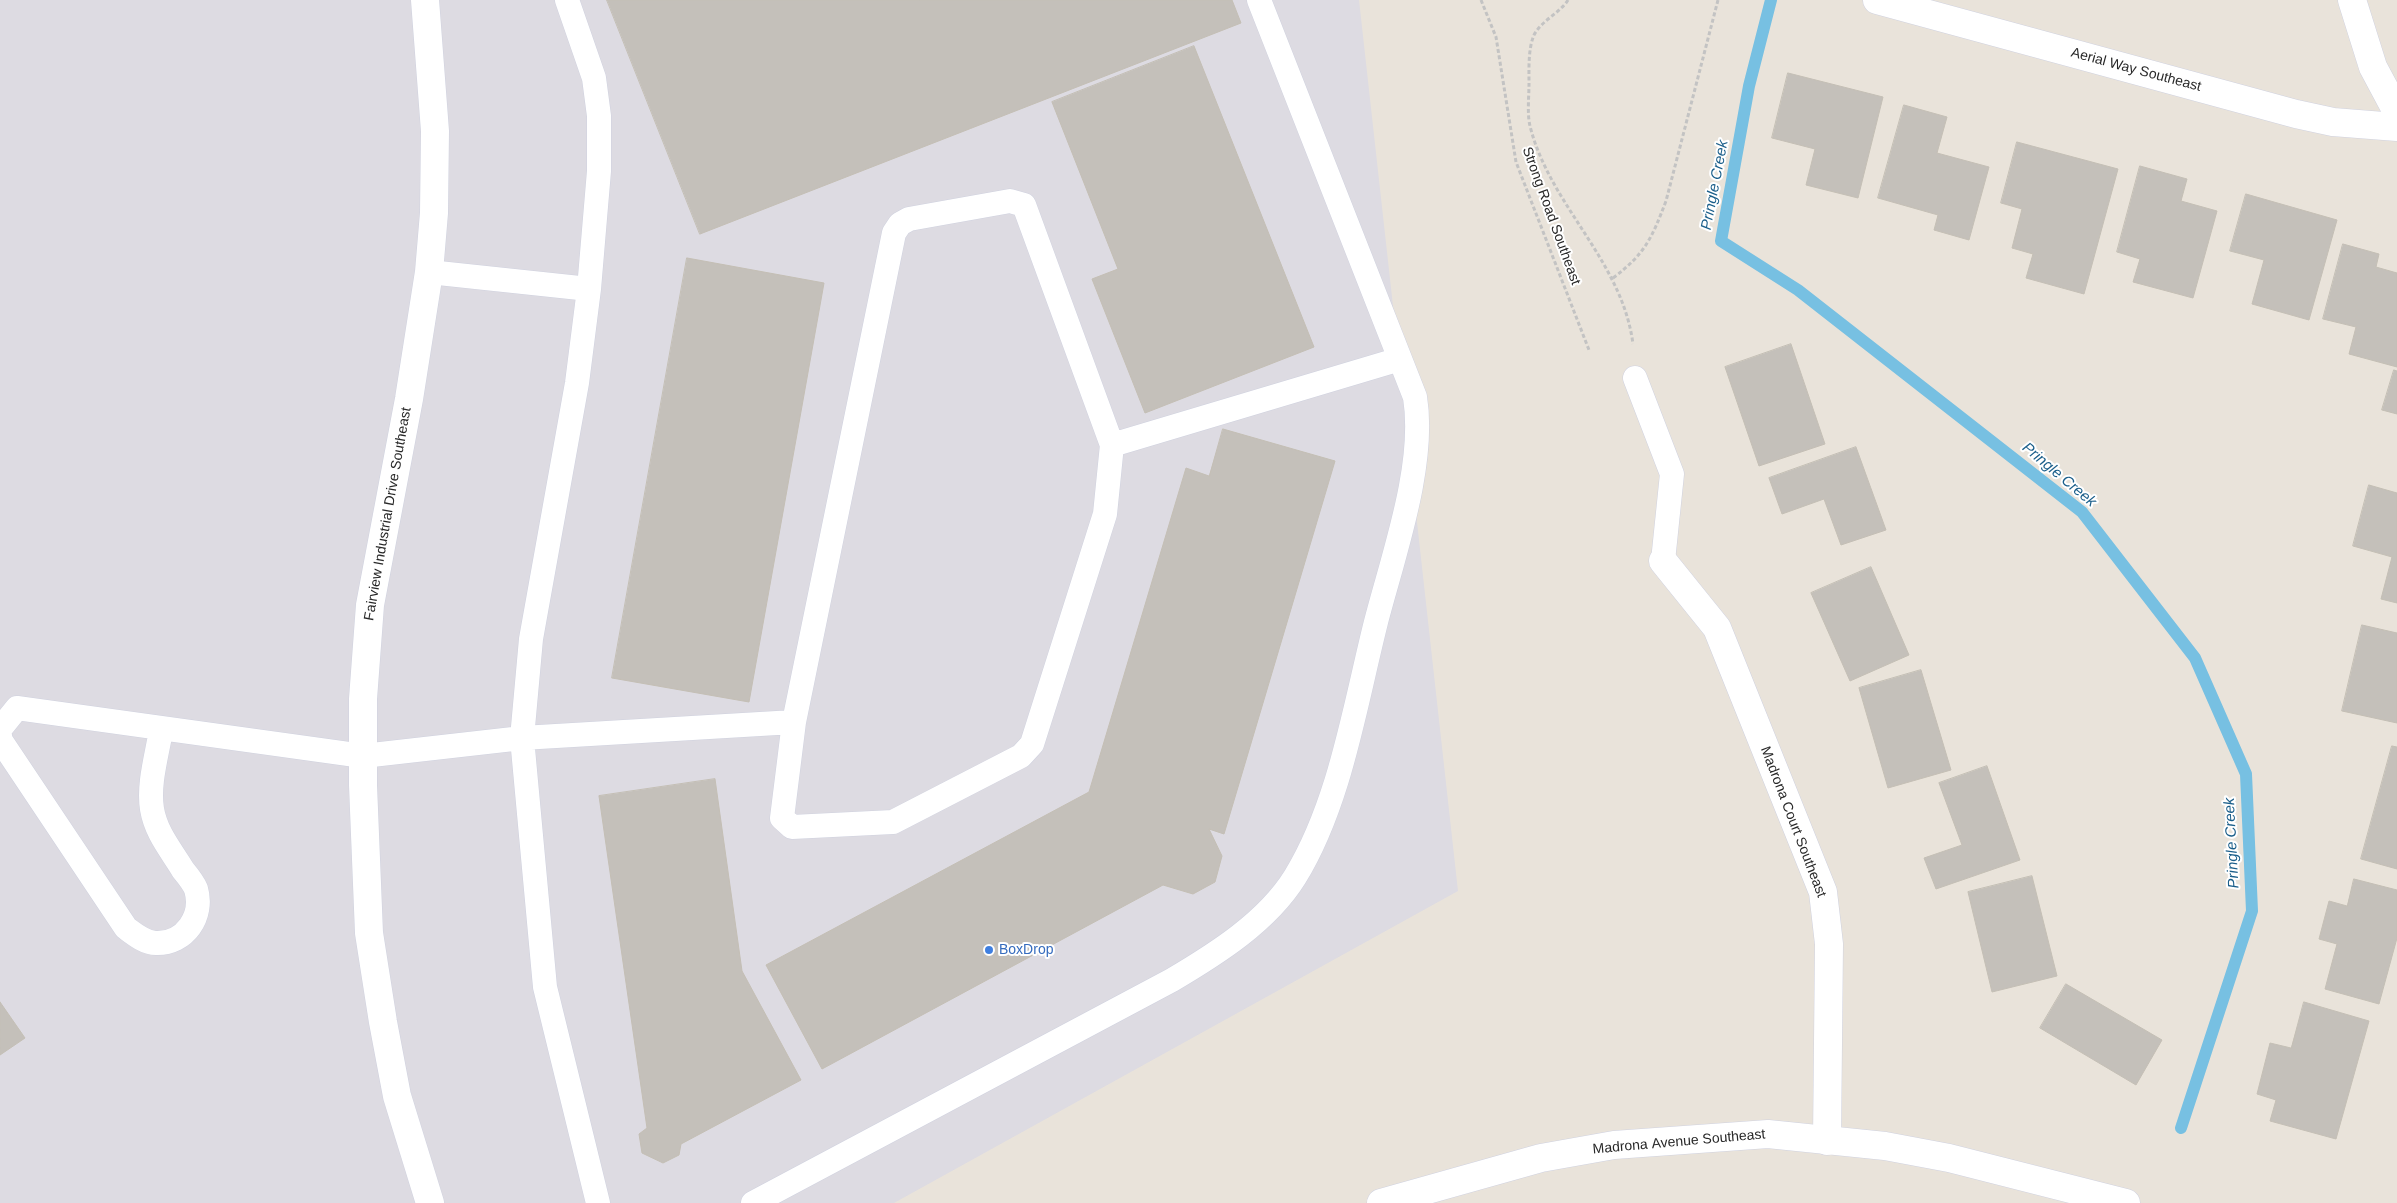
<!DOCTYPE html>
<html>
<head>
<meta charset="utf-8">
<style>
	body { margin:0 }
	canvas { display:block; background:#e9e3da }
</style>
</head>
<body>
<canvas width="2397" height="1203"></canvas>
<script>
const ctx = document.querySelector('canvas').getContext('2d');
ctx.lineJoin = 'round';
function fillPath(path, color) { ctx.fillStyle = color; ctx.fill(path, 'evenodd'); }
function stroke(path, color, width, dash) { ctx.strokeStyle = color; ctx.lineWidth = width; ctx.lineCap = dash ? 'butt' : 'round'; ctx.setLineDash(dash || []); ctx.stroke(path); }
function write(font, color, halo, rows, align = 'center') {
  ctx.font = font + ' Arial,sans-serif'; ctx.lineWidth = 4; ctx.setLineDash([]); ctx.textBaseline = 'middle'; ctx.strokeStyle = halo; ctx.fillStyle = color; for (const [text, x, y, turn = 0] of rows) {
    ctx.save(); ctx.translate(x, y); ctx.rotate((+turn || 0) * Math.PI / 180); ctx.textAlign = isNaN(turn) ? turn : align; if (halo) ctx.strokeText(text, 0, 0); ctx.fillText(text, 0, 0); ctx.restore();
  }
}
fillPath(new Path2D(`
	M0 0H1359L1458 891 894 1203H0Z`), '#dddbe2');
stroke(new Path2D(`
	M1771 0 1749 86 1721 241 1798 290 2082 512 2195 658 2246 774 2252 911 2181 1128`), '#77c0e2', 12);
const building = new Path2D(`
	M607 0H1232L1241 23 700 234Z
	M1194 46 1314 347 1145 413 1092 279 1118 269 1052 102Z
	M1788 73 1883 97 1858 198 1806 185 1815 149 1772 138Z
	M1904 105 1947 117 1937 153 1989 167 1969 240 1934 230 1938 215 1878 198Z
	M2017 142 2118 169 2084 294 2026 278 2033 254 2012 248 2022 209 2001 203Z
	M2140 166 2187 179 2181 201 2217 211 2193 298 2133 282 2140 259 2117 252Z
	M2246 194 2337 220 2309 320 2252 304 2264 260 2230 251Z
	M2343 244 2379 254 2376 267 2397 273V367L2349 354 2356 327 2323 319Z
	M687 258 824 283 749 702 612 678Z
	M1791 344 1825 444 1759 466 1725 367Z
	M2394 370 2397 371V414L2382 410Z
	M1223 429 1335 461 1224 834 1209 829 1222 856 1215 882 1193 894 1163 885 822 1069 766 965 1089 792 1186 468 1209 476Z
	M1856 447 1886 530 1841 545 1824 499 1782 514 1769 478Z
	M2369 485 2397 493V603L2381 599 2392 557 2353 546Z
	M1871 567 1909 655 1850 681 1811 593Z
	M2362 625 2397 633V723L2342 711Z
	M1921 670 1951 770 1888 788 1859 688Z
	M2392 746 2397 747V869L2361 859Z
	M1987 766 2020 860 1936 889 1924 858 1962 845 1939 783Z
	M715 779 742 971 801 1080 681 1144 679 1155 663 1163 642 1153 639 1134 647 1128 599 796Z
	M2032 876 2057 976 1992 992 1968 892Z
	M2354 879 2397 890V938L2379 1004 2325 989 2337 944 2319 939 2329 901 2347 906Z
	M2066 984 2162 1040 2136 1085 2040 1028Z
	M0 1002 25 1038 0 1055Z
	M2304 1002 2369 1021 2336 1139 2270 1121 2276 1100 2257 1094 2270 1043 2291 1048Z`);
fillPath(building, '#c4c0ba');
stroke(building, '#c4bfb5', 1);
const service = new Path2D(`
	M567 0 594 78 599 116V171L589 289 577 383 531 639 522 738 545 987 598 1203
	M429 272 589 289
	M1635 378 1672 474 1663 561
	M1112 445 1024 205 1010 201 909 219 900 224 894 233 794 722 782 818 792 827 893 822 1021 756 1032 744 1105 514 1112 445 1400 359
	M0 729 17 708 363 756 522 738 794 722
	M0 736 1 741 126 928C134 934 145 943 156 943 185 944 204 916 196 889 193 882 188 876 183 870 171 850 156 833 152 809 148 784 157 755 161 730
	M753 1203 1172 980C1216 954 1267 922 1295 877 1340 804 1355 705 1376 622 1393 556 1426 465 1415 397L1259 0`);
const minor = new Path2D(`
	M1877 0 2296 114 2333 122 2397 127
	M2352 0 2373 67 2397 112
	M1663 561 1717 628 1823 892 1829 944 1827 1141`);
const secondary = new Path2D(`
	M425 0 435 131 434 213 429 272 409 399 370 605 363 699V785L369 933 383 1022 397 1096 430 1203
	M1381 1203 1541 1158 1614 1145 1768 1134 1885 1146 1949 1158 2126 1203`);
stroke(service, '#d0d2df', 25);
stroke(minor, '#d0d2df', 29);
stroke(secondary, '#d0d2df', 29);
stroke(new Path2D(`
	M1481 0 1496 37 1516 162 1589 350
	M1568 0C1560 13 1542 20 1534 35 1528 49 1529 69 1529 84 1529 97 1527 113 1530 126 1550 206 1622 260 1633 344
	M1613 278C1645 254 1652 238 1666 201L1718 0`), '#c3c3c3', 3, [4, 2.5]);
stroke(service, '#fff', 24);
stroke(minor, '#fff', 28);
stroke(secondary, '#fff', 28);
for (const [x, y, r, color] of [
	[989,950,5,"#3f7fe0"]
]) { const dot = new Path2D(); dot.arc(x, y, r, 0, 2 * Math.PI); ctx.fillStyle = color; ctx.fill(dot); stroke(dot, '#fff', 2); }
write('14px', '#282828', '#fff', [
	["Aerial Way Southeast",2136,70,15],
	["Strong Road Southeast",1551,216,70],
	["Fairview Industrial Drive Southeast",388,514,-80],
	["Madrona Court Southeast",1793,822,69],
	["Madrona Avenue Southeast",1679,1142,-5]
]);
write('14px', '#366cbe', '#fff', [
	["BoxDrop",999,950]
], 'left');
write('italic 15px', '#1a5e8a', '#fff', [
	["Pringle Creek",1715,185,-79],
	["Pringle Creek",2059,475,40],
	["Pringle Creek",2232,843,-93]
]);
</script>
</body>
</html>
